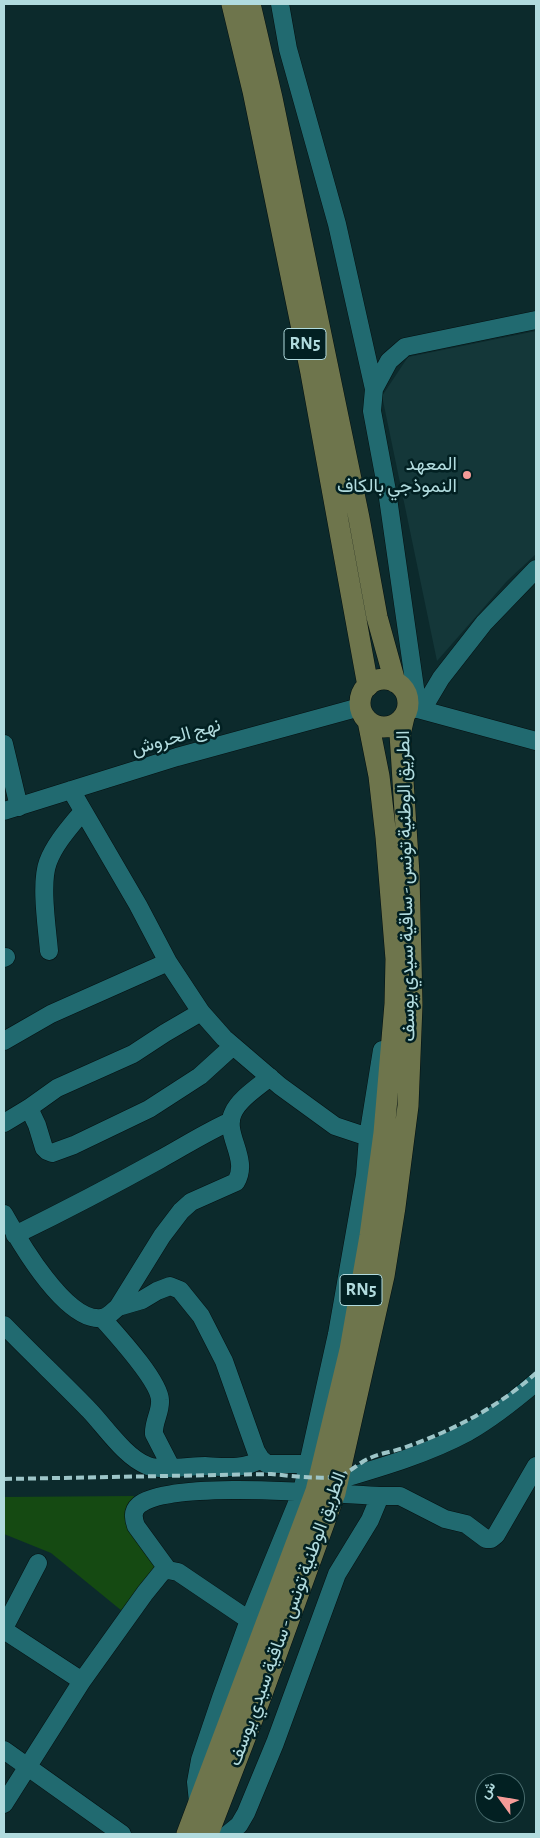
<!DOCTYPE html>
<html>
<head>
<meta charset="utf-8">
<style>
	body { margin:0 }
	#map { position:relative; width:540px; height:1838px; overflow:hidden; background:#0c2a2c; font-family:"Alegreya Sans",Vazirmatn,sans-serif }
	canvas { display:block }
	.frame { position:absolute; inset:0; border:5px solid #b1dbde; pointer-events:none }
	.north { position:absolute; left:475px; top:1773px; width:50px; height:50px; box-sizing:border-box; background:#022022; border:1px solid #486b6d; border-radius:50%; rotate:302deg; font-size:14px; font-weight:700; line-height:20px; text-align:center; color:#b1dbde }
	.north::after { content:''; display:block; margin:auto; width:18px; height:22px; background:#f59b98; clip-path:polygon(50% 0,100% 100%,50% 72%,0 100%) }
</style>
</head>
<body>
<div id="map">
<canvas width="540" height="1838"></canvas>
<div class="frame"></div>
<div class="north">ش</div>
</div>
<script>
const ctx = document.querySelector('canvas').getContext('2d');
ctx.lineJoin = 'round';
function fillPath(path, color) { ctx.fillStyle = color; ctx.fill(path, 'evenodd'); }
function stroke(path, color, width, dash) { ctx.strokeStyle = color; ctx.lineWidth = width; ctx.lineCap = dash ? 'butt' : 'round'; ctx.setLineDash(dash || []); ctx.stroke(path); }
function write(font, color, halo, rows, align = 'center') {
  ctx.font = font + ' "Alegreya Sans",Vazirmatn,sans-serif'; ctx.lineWidth = 5; ctx.setLineDash([]); ctx.textBaseline = 'middle'; ctx.strokeStyle = halo; ctx.fillStyle = color; for (const [text, x, y, turn = 0] of rows) {
    ctx.save(); ctx.translate(x, y); ctx.rotate((+turn || 0) * Math.PI / 180); ctx.textAlign = isNaN(turn) ? turn : align; if (halo) ctx.strokeText(text, 0, 0); ctx.fillText(text, 0, 0); ctx.restore();
  }
}
fillPath(new Path2D(`
	M536 331V554L507 581 437 661 382 396 408 357Z`), '#143739');
fillPath(new Path2D(`
	M134 1496 130 1508 168 1558 122 1611 51 1553 4 1534V1497Z`), '#154a12');
const minor = new Path2D(`
	M280 4 288 49 337 224 374 389
	M411 709H418L536 741
	M418 709 387 491 372 411 374 389 389 361 405 347 536 320
	M422 710 441 678 484 623 536 569
	M4 744 19 807
	M71 790 138 905 168 962 201 1012 224 1038 280 1086 335 1126 368 1137
	M4 811 177 757 360 707
	M49 951C47 927 40 883 48 862 55 843 71 826 83 811
	M4 958 6 957
	M4 1041 51 1014 168 962
	M29 1108 37 1125 44 1148 47 1151 52 1153 74 1145 149 1109 200 1076 233 1046
	M4 1123 29 1108 57 1088 133 1054 165 1033 201 1012
	M4 1214C19 1241 66 1323 102 1318 109 1317 113 1311 118 1307L162 1236 181 1211 191 1202 236 1182C250 1159 223 1134 233 1113 239 1099 258 1087 270 1077
	M15 1235C64 1211 112 1186 159 1160 183 1147 206 1132 231 1121
	M118 1307 142 1300 157 1291 170 1286 180 1290 201 1316 224 1361 256 1451 261 1459 267 1464H319
	M102 1318C116 1334 159 1380 160 1400 161 1412 153 1422 154 1434L171 1467
	M4 1325C32 1354 62 1382 90 1411 106 1428 126 1458 148 1466 161 1471 190 1466 205 1466 224 1467 244 1470 261 1459
	M338 1480C382 1467 427 1454 468 1432 492 1418 515 1400 536 1382
	M380 1496H400L445 1519 466 1524 486 1539H491L496 1535 536 1466
	M168 1570 136 1526C133 1518 132 1511 139 1505 170 1479 335 1494 380 1496L370 1520 337 1574 275 1743 246 1813 239 1825 228 1834
	M4 1628 38 1563
	M4 1630 82 1681
	M4 1750 122 1834
	M198 1802 196 1782 200 1760 221 1698 249 1620 302 1491 337 1334 365 1175 368 1137 382 1050
	M4 1804 82 1681 145 1593 162 1572 168 1570 178 1572 249 1620`);
const major = new Path2D(`
	M232 4 253 91 311 373 368 686
	M250 4 272 98 359 518 377 617 395 682
	M360 703a24 24 0 1 1 48 0a24 24 0 1 1-48 0Z
	M187 1834 316 1491 350 1350 370 1236 384 1133 395 1004 396 959 386 837 379 776 368 721
	M208 1834 262 1694 335 1493 384 1276 395 1207 408 1106 412 1005 409 874 400 734 404 717`);
stroke(minor, '#051011', 19);
stroke(major, '#051011', 22);
stroke(minor, '#216a70', 18);
stroke(major, '#6e754c', 21);
stroke(new Path2D(`
	M4 1479 271 1474C292 1476 315 1479 336 1477 348 1475 359 1462 370 1458 380 1453 392 1452 403 1448 450 1432 499 1407 536 1373`), '#9dc5c8', 4, [8, 4]);
for (const [x, y, r, color] of [
	[467,475,5,"#f59b98"]
]) { const dot = new Path2D(); dot.arc(x, y, r, 0, 2 * Math.PI); ctx.fillStyle = color; ctx.fill(dot); stroke(dot, '#022022', 2); }
for (const [x, y, w] of [
	[305,344,42],
	[361,1290,42]
]) { const box = new Path2D(); box.roundRect(x - w / 2, y - 15.5, w, 31, 4); ctx.fillStyle = '#022022'; ctx.fill(box); stroke(box, '#b1dbde', 1); }
write('bold 18px', '#b1dbde', null, [
	["RN5",305,344],
	["RN5",361,1290]
]);
write('19px', '#b1dbde', '#022022', [
	["المعهد",457,464],
	["النموذجي بالكاف",457,486]
], 'right');
write('19px', '#b1dbde', '#022022', [
	["نهج الحروش",176,737,-16],
	["الطريق الوطنية تونس - ساقية سيدي يوسف",406,886,-91],
	["الطريق الوطنية تونس - ساقية سيدي يوسف",287,1619,-70]
]);
</script>
</body>
</html>
